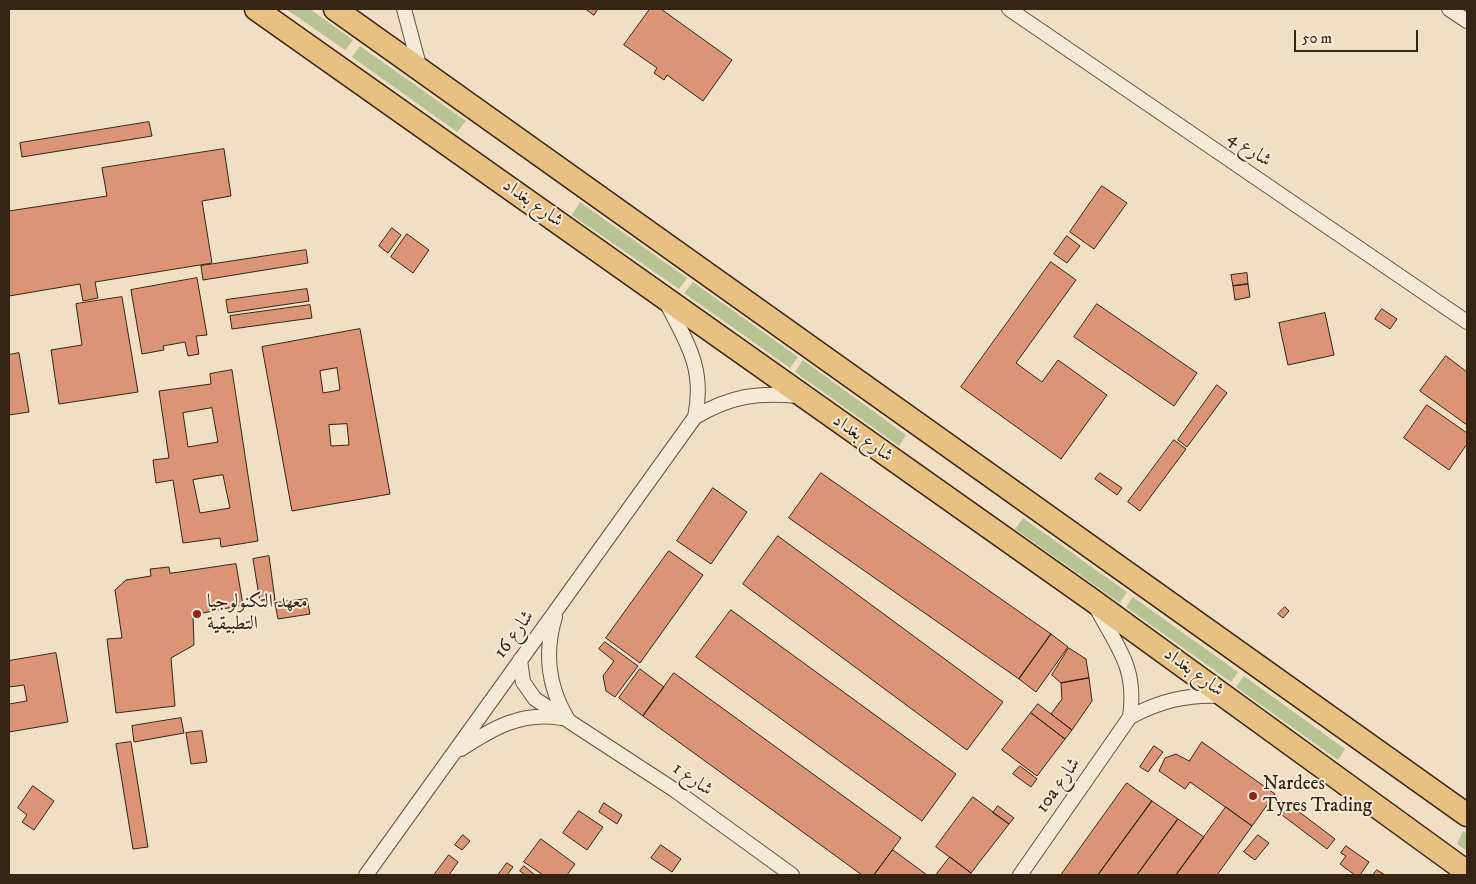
<!DOCTYPE html>
<html>
<head>
<meta charset="utf-8">
<style>
	body { margin:0 }
	#map { position:relative; width:1476px; height:884px; overflow:hidden; background:#f0dfc3; font-family:"IM FELL DW Pica",serif }
	canvas { display:block }
	.frame { position:absolute; inset:0; border:10px solid #362414; pointer-events:none }
	.scale { position:absolute; left:1294px; top:30px; width:124px; height:22px; box-sizing:border-box; border:2px solid #362414; border-top:0; padding-left:6px; font-size:15px; line-height:18px; white-space:nowrap; color:#362414; -webkit-text-stroke:4px #f5ead8; paint-order:stroke }
</style>
</head>
<body>
<div id="map">
<canvas width="1476" height="884"></canvas>
<div class="frame"></div>
<div class="scale">50 m</div>
</div>
<script>
const ctx = document.querySelector('canvas').getContext('2d');
ctx.lineJoin = 'round';
function fillPath(path, color) { ctx.fillStyle = color; ctx.fill(path, 'evenodd'); }
function stroke(path, color, width, dash) { ctx.strokeStyle = color; ctx.lineWidth = width; ctx.lineCap = dash ? 'butt' : 'round'; ctx.setLineDash(dash || []); ctx.stroke(path); }
function write(font, color, halo, rows, align = 'center') {
  ctx.font = font + ' "IM FELL DW Pica",Amiri,serif'; ctx.lineWidth = 4; ctx.setLineDash([]); ctx.textBaseline = 'middle'; ctx.strokeStyle = halo; ctx.fillStyle = color; for (const [text, x, y, turn = 0] of rows) {
    ctx.save(); ctx.translate(x, y); ctx.rotate((+turn || 0) * Math.PI / 180); ctx.textAlign = isNaN(turn) ? turn : align; if (halo) ctx.strokeText(text, 0, 0); ctx.fillText(text, 0, 0); ctx.restore();
  }
}
fillPath(new Path2D(`
	M286 9H310L353 40 345 50Z
	M360 46 466 121 457 132 352 57Z
	M580 202 687 278 679 289 572 215Z
	M693 282 798 357 790 368 684 293Z
	M803 360 906 435 899 446 795 372Z
	M1023 518 1127 592 1120 603 1015 529Z
	M1133 597 1238 672 1231 682 1126 607Z
	M1244 676 1345 749 1338 760 1236 687Z
	M1463 831 1467 834V851L1457 844Z`), '#b7c295');
const building = new Path2D(`
	M586 9H598L594 15Z
	M650 9H661L732 60 703 101 667 75 664 80 654 73 657 68 624 45Z
	M149 122 152 136 22 157 20 143Z
	M224 149 231 196 202 201 212 263 95 282 98 298 83 301 80 284 9 296V211L107 196 102 168Z
	M1102 186 1127 203 1094 249 1070 232Z
	M392 228 401 235 388 253 379 246Z
	M407 234 429 250 413 273 391 257Z
	M1067 236 1080 246 1067 263 1054 254Z
	M306 250 308 263 203 280 201 266Z
	M1051 262 1076 280 1016 363 1042 382 1058 360 1107 395 1061 459 961 387Z
	M1247 273 1248 284 1233 286 1231 275Z
	M197 278 207 335 196 336 199 354 188 356 185 342 163 346 164 350 142 354 131 290Z
	M1248 284 1250 297 1235 300 1233 286Z
	M307 289 309 301 228 313 226 300Z
	M122 297 138 392 59 404 51 350 82 345 76 304Z
	M1097 304 1197 373 1174 406 1074 337Z
	M310 305 312 318 232 329 230 316Z
	M1382 309 1397 319 1390 329 1375 319Z
	M1325 313 1334 355 1288 365 1279 323Z
	M360 329 390 494 292 511 262 347ZM337 368 340 390 323 393 320 371ZM347 424 349 445 331 446 329 425Z
	M19 353 29 412 9 415V355Z
	M1446 356 1467 372V425L1420 391Z
	M232 370 258 541 221 547 220 538 183 543 173 480 156 483 153 460 169 458 159 391 211 384 210 374ZM212 408 218 442 188 447 183 413ZM223 475 230 508 200 513 193 480Z
	M1217 385 1227 393 1187 447 1178 440Z
	M1427 405 1467 433V444L1449 470 1404 438Z
	M1174 440 1186 449 1140 511 1128 502Z
	M821 473 1051 634 1019 679 789 518Z
	M1100 473 1122 488 1117 495 1095 479Z
	M713 488 747 512 711 564 677 541Z
	M778 536 1003 702 967 750 743 584Z
	M669 551 703 575 640 663 606 638Z
	M269 556 275 600 260 602 253 559Z
	M236 564 243 605 193 615 194 645 171 658 175 706 116 713 107 639 122 638 115 590 126 580 151 576 150 569 169 567 170 573Z
	M307 599 310 614 278 619 275 603Z
	M1285 607 1289 611 1283 618 1278 614Z
	M731 610 956 774 922 821 696 657Z
	M1051 634 1068 647 1036 692 1019 679Z
	M605 642 638 666 615 697 606 691 603 676 614 661 599 649Z
	M1069 648 1086 659 1089 678 1061 683 1052 675Z
	M56 653 68 722 9 732V704L27 701 24 685 9 687V661Z
	M640 669 664 687 643 716 619 698Z
	M674 673 901 838 874 875H862L643 716Z
	M1089 678 1092 701 1072 730 1051 714 1062 699 1061 683Z
	M1038 704 1072 730 1065 739 1031 713Z
	M1031 713 1065 739 1037 776 1002 750Z
	M181 718 184 733 134 742 132 726Z
	M202 731 207 762 191 764 186 733Z
	M131 742 148 847 133 849 116 744Z
	M1202 742 1275 794 1252 826 1190 782 1185 789 1159 771 1165 758 1176 754 1189 761Z
	M1154 746 1163 752 1148 772 1140 767Z
	M1020 766 1037 779 1031 787 1013 774Z
	M1127 783 1152 801 1098 875H1061Z
	M33 786 54 801 34 830 22 822 27 815 18 808Z
	M973 797 1009 824 971 873 936 847Z
	M1152 801 1178 819 1137 875H1098Z
	M604 803 622 815 617 824 599 812Z
	M1290 805 1335 839 1327 849 1282 815Z
	M998 806 1014 818 1009 824 993 813Z
	M1226 807 1252 826 1217 875H1176Z
	M579 811 603 827 587 850 563 833Z
	M1178 819 1204 837 1176 875H1137Z
	M463 835 470 841 462 850 455 845Z
	M1258 835 1269 843 1255 860 1244 852Z
	M541 839 575 864 567 875H543L524 862Z
	M661 845 681 859 672 872 651 858Z
	M1346 846 1369 862 1360 875H1355L1340 864 1346 856 1341 853Z
	M893 850 927 875H874Z
	M449 855 458 862 449 875H434Z
	M950 857 971 873 970 875H936Z
	M507 863 513 867 507 875H498Z
	M524 866 535 875H525L520 871Z
	M1377 870 1385 875H1373Z`);
fillPath(building, '#db9576');
stroke(building, '#362414', 1);
const minor = new Path2D(`
	M404 9 420 69
	M1009 9 1467 322
	M1449 9 1467 21
	M695 417C731 396 757 392 799 396
	M555 617C544 653 548 686 567 718
	M520 660 523 682 535 699 676 791 792 875
	M1130 717C1160 701 1187 694 1222 696
	M461 749C493 728 522 711 561 718
	M366 875 695 417C705 370 688 344 667 304
	M1020 875 1130 717C1137 667 1118 649 1096 607`);
const primary = new Path2D(`
	M256 9 1092 600 1467 872
	M335 9 1467 815`);
stroke(minor, '#645340', 16);
stroke(primary, '#362414', 25);
stroke(minor, '#f5ead8', 14);
stroke(primary, '#e8c082', 22);
for (const [x, y, r, color] of [
	[197,614,5,"#8f2418"],
	[1253,796,5,"#8f2418"]
]) { const dot = new Path2D(); dot.arc(x, y, r, 0, 2 * Math.PI); ctx.fillStyle = color; ctx.fill(dot); stroke(dot, '#f5ead8', 2); }
write('19px', '#362414', '#f5ead8', [
	["شارع 4",1249,150,34],
	["شارع بغداد",532,204,35],
	["شارع بغداد",862,439,35],
	["شارع 16",515,635,-54],
	["شارع بغداد",1193,673,36],
	["شارع 1",692,780,35],
	["10a شارع",1059,786,-55]
]);
write('19px', '#362414', '#f5ead8', [
	["معهد التكنولوجيا",207,603],
	["التطبيقية",207,625],
	["Nardees",1263,785],
	["Tyres Trading",1263,807]
], 'left');
</script>
</body>
</html>
